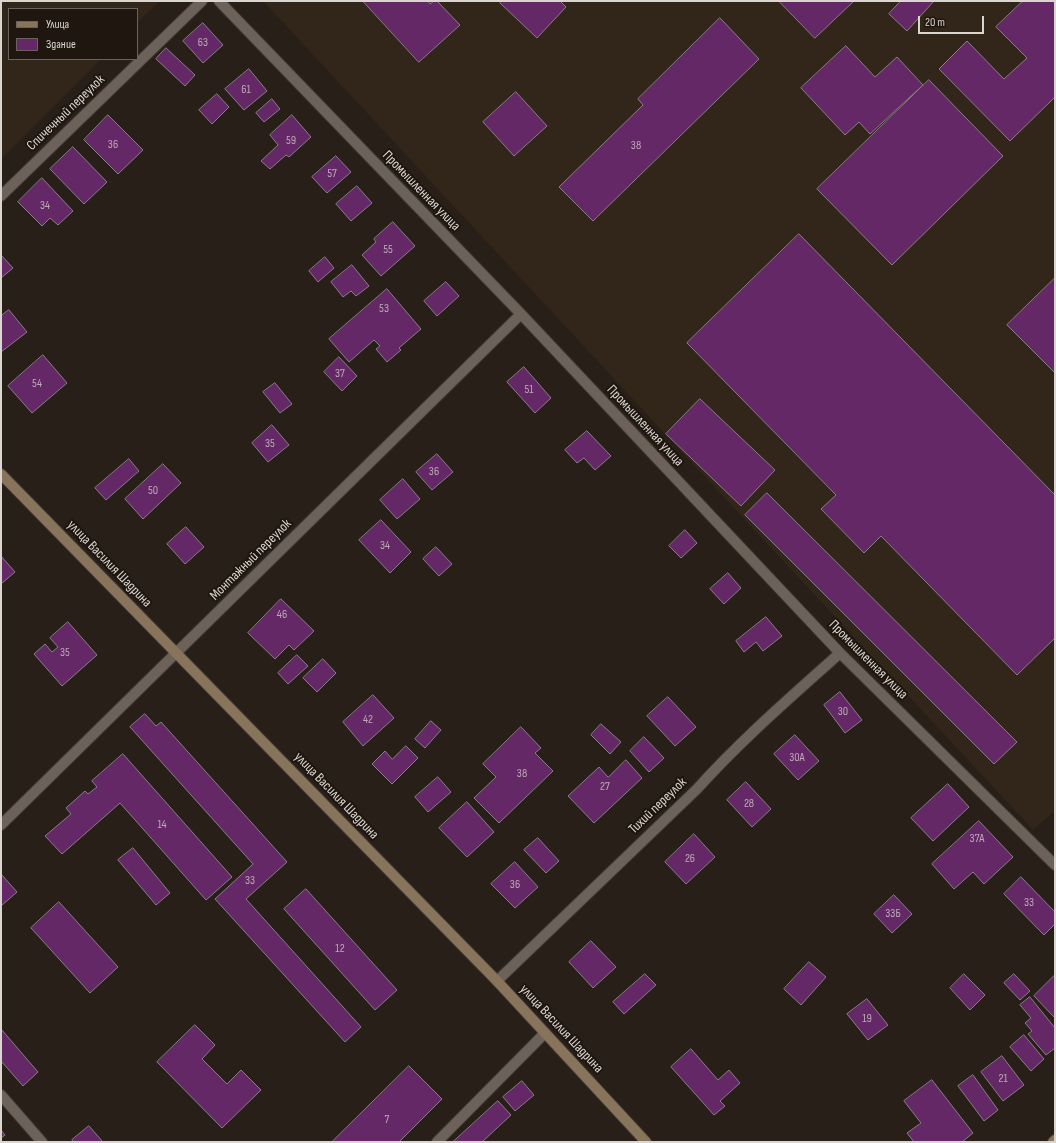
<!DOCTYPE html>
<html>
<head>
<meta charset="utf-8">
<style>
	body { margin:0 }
	#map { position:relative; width:1056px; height:1143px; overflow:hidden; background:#281f18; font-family:"Sofia Sans Condensed",sans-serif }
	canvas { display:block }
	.frame { position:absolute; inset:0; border:2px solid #dbd5d0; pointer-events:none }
	.legend { position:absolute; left:8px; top:8px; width:130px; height:52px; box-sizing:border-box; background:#1e160f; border:1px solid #6a625c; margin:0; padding:5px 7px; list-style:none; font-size:12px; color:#dbd5d0 }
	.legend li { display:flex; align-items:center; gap:8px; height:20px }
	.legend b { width:20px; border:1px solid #6a625c }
	.scale { position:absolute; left:918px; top:16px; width:66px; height:18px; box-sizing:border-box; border:2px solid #dbd5d0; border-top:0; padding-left:5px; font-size:12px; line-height:14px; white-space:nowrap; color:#dbd5d0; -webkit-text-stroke:3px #1e160f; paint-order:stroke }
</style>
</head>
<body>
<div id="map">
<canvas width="1056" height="1143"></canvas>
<div class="frame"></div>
<ul class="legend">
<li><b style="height:5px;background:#88745a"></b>Улица</li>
<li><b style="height:11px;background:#642866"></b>Здание</li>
</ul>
<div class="scale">20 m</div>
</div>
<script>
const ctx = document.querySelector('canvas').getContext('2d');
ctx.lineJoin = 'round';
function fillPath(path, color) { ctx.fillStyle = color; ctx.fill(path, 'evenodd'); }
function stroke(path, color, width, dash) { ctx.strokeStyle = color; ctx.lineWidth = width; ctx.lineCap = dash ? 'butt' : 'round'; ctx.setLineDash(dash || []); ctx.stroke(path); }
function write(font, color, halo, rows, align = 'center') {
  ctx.font = font + ' "Sofia Sans Condensed",sans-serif'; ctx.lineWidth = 4; ctx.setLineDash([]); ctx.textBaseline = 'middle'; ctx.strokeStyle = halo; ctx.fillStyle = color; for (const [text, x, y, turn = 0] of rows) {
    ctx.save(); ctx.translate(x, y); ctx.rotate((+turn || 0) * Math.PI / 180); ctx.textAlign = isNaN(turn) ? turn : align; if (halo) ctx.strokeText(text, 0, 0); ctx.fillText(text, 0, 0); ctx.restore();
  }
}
fillPath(new Path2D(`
	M1 1H160L137 23V9H9V59H101L1 159Z
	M263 1H1055V811L1033 830Z`), '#322519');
const building = new Path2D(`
	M363 1H428L430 4 434 1H437L460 25 419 62Z
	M502 1H560L566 7 537 38 500 3Z
	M779 1H854L815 38Z
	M901 1H934L907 31 889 14Z
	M1023 1H1055V97L1010 141 939 69 967 41 1004 79 1027 58 996 27Z
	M720 18 759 59 593 221 559 187 643 105 638 99Z
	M203 23 223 45 203 63 183 41Z
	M846 46 875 77 897 57 923 85 870 134 859 122 845 135 801 88Z
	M166 48 195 75 185 86 156 59Z
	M249 69 267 91 244 110 225 89Z
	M929 80 1003 156 892 265 817 189Z
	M516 92 547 126 514 156 483 122Z
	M217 94 229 107 212 124 199 110Z
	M272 99 280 109 264 122 256 113Z
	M108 115 143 150 118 174 84 140Z
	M292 115 311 137 289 157 286 155 270 169 261 161 278 145 270 135Z
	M73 147 107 182 84 204 50 169Z
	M336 156 351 172 327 193 312 177Z
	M42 178 73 211 58 225 50 218 42 226 18 202Z
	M357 186 372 203 351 221 336 204Z
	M393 222 415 246 381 276 362 255 376 242 374 239Z
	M799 234 1055 495V638L1017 675 881 536 864 553 821 509 836 495 687 343Z
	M1 255 13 268 1 278Z
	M325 257 334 268 318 282 309 271Z
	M352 265 369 286 356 296 351 291 343 297 331 282Z
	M1055 278V373L1007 325Z
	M446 282 459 296 437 316 424 301Z
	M387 289 421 329 399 348 401 350 387 362 376 349 380 346 374 340 349 362 329 339Z
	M9 310 27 332 1 352V316Z
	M43 355 67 383 32 413 8 386Z
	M339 357 357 376 342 391 324 372Z
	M524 367 551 398 535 413 507 382Z
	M275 383 292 404 280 413 263 392Z
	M700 399 775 470 741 506 666 434Z
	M272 425 289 445 268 462 252 443Z
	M587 431 611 456 595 470 584 458 577 463 565 450Z
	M437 454 453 472 432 490 416 472Z
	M129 459 139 471 106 500 95 488Z
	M163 464 181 483 143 519 125 499Z
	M403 479 420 499 397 519 380 500Z
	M767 493 1017 742 994 764 745 515Z
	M381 520 411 552 390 573 359 540Z
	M186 527 204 547 185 564 167 544Z
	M685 530 697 543 681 558 669 546Z
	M436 547 452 564 439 576 423 559Z
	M1 556 15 572 1 584Z
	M728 573 741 588 724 604 710 589Z
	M281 599 314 631 294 650 289 645 275 659 248 633Z
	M766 617 782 636 763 651 756 642 744 652 736 641Z
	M68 622 97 655 62 686 34 654 45 644 52 652 58 647 50 638Z
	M297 655 308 666 288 684 278 673Z
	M323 659 336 673 317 692 303 678Z
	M840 692 862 720 845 733 824 705Z
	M373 695 394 718 363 746 343 722Z
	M668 697 696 727 675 746 647 716Z
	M145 714 156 726 161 722 287 862 246 899 361 1027 345 1042 215 899 253 864 130 727Z
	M431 721 441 730 425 748 415 739Z
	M601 724 621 742 610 754 591 735Z
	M521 727 541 748 535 753 553 771 499 823 474 798 496 777 483 764Z
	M795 735 819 761 798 780 774 754Z
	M644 737 664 758 649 772 630 751Z
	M406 746 418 758 392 784 372 764 385 751 392 759Z
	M123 754 232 877 206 900 120 803 62 854 45 836 71 814 66 808 85 791 88 794 97 787 92 781Z
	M626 760 642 778 594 823 568 796 599 767 608 777Z
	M438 777 451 792 428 812 415 797Z
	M746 782 771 809 752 827 727 800Z
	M948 784 969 807 933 841 911 818Z
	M467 802 494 832 467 857 439 828Z
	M979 821 1013 857 984 884 973 872 954 889 932 864Z
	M694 834 715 857 686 884 665 862Z
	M538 838 559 861 546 873 524 850Z
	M133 848 170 893 156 905 118 860Z
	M515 862 538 887 515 908 491 884Z
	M1 874 17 892 1 906Z
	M1021 877 1055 912V924L1044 935 1004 894Z
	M306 889 397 990 375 1010 284 909Z
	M894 895 912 914 892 933 874 914Z
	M59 902 118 967 90 993 31 928Z
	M591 941 616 967 593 988 569 962Z
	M809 962 826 977 801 1005 784 989Z
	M645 974 656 985 624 1014 613 1002Z
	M964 974 985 995 970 1010 950 988Z
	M1014 974 1030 991 1020 1000 1004 983Z
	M1055 975V1016L1054 1017 1034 996Z
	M1030 997 1055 1028V1048L1046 1055 1028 1034 1032 1031 1025 1023 1031 1018 1020 1005Z
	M867 999 888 1025 868 1040 847 1014Z
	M195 1025 215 1045 202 1059 227 1084 241 1070 261 1090 222 1128 157 1062Z
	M1 1029 38 1072 23 1086 1 1061Z
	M1024 1035 1044 1059 1031 1071 1010 1047Z
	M691 1049 718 1080 729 1070 740 1083 720 1101 725 1106 714 1115 671 1067Z
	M1002 1056 1024 1085 1003 1101 981 1072Z
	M409 1066 442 1099 399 1142H332Z
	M973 1075 998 1110 984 1121 958 1086Z
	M932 1080 973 1133 962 1142H914L907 1133 921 1123 904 1101Z
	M522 1081 534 1095 515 1111 503 1097Z
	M498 1101 511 1115 482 1142H453Z
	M89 1126 103 1142H74L72 1140Z
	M1 1130 5 1135 1 1138Z`);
fillPath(building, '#642866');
stroke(building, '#887e88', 1);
const lane = new Path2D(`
	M437 1142 545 1033`);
const street = new Path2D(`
	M219 1 521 314 840 653 1055 865
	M1 196 202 1
	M1 825 521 314
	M497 981 697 789C741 740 791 697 840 653
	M1 1095 42 1142`);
const secondary = new Path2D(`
	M1 474 497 981 646 1142
	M1053 1142 1055 1140`);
stroke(lane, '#413a35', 12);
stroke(street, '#413a35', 12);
stroke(secondary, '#413a35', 12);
stroke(lane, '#6c6259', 10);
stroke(street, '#6c6259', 10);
stroke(secondary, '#88745a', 10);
write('12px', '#bdaab6', null, [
	["63",203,43],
	["61",246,90],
	["59",291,141],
	["36",113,145],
	["38",636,146],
	["57",332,174],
	["34",45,206],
	["55",388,250],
	["53",384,309],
	["37",340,374],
	["54",37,384],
	["51",529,390],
	["35",270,444],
	["36",434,472],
	["50",153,491],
	["34",385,546],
	["46",282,615],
	["35",65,653],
	["30",843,712],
	["42",368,720],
	["30А",797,758],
	["38",522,774],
	["27",605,787],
	["28",749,804],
	["14",162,825],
	["37А",977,839],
	["26",690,859],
	["33",250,881],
	["36",515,885],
	["33",1029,903],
	["33Б",893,914],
	["12",340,949],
	["19",867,1019],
	["21",1003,1079],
	["7",387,1120]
]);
write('14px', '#dbd5d0', '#1e160f', [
	["Спичечный переулок",66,113,-44],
	["Промышленная улица",421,191,46],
	["Промышленная улица",645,426,47],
	["Монтажный переулок",251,560,-45],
	["улица Василия Шадрина",109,564,46],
	["Промышленная улица",868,660,45],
	["улица Василия Шадрина",336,796,46],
	["Тихий переулок",658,806,-44],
	["улица Василия Шадрина",561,1029,47]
]);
</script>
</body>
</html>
